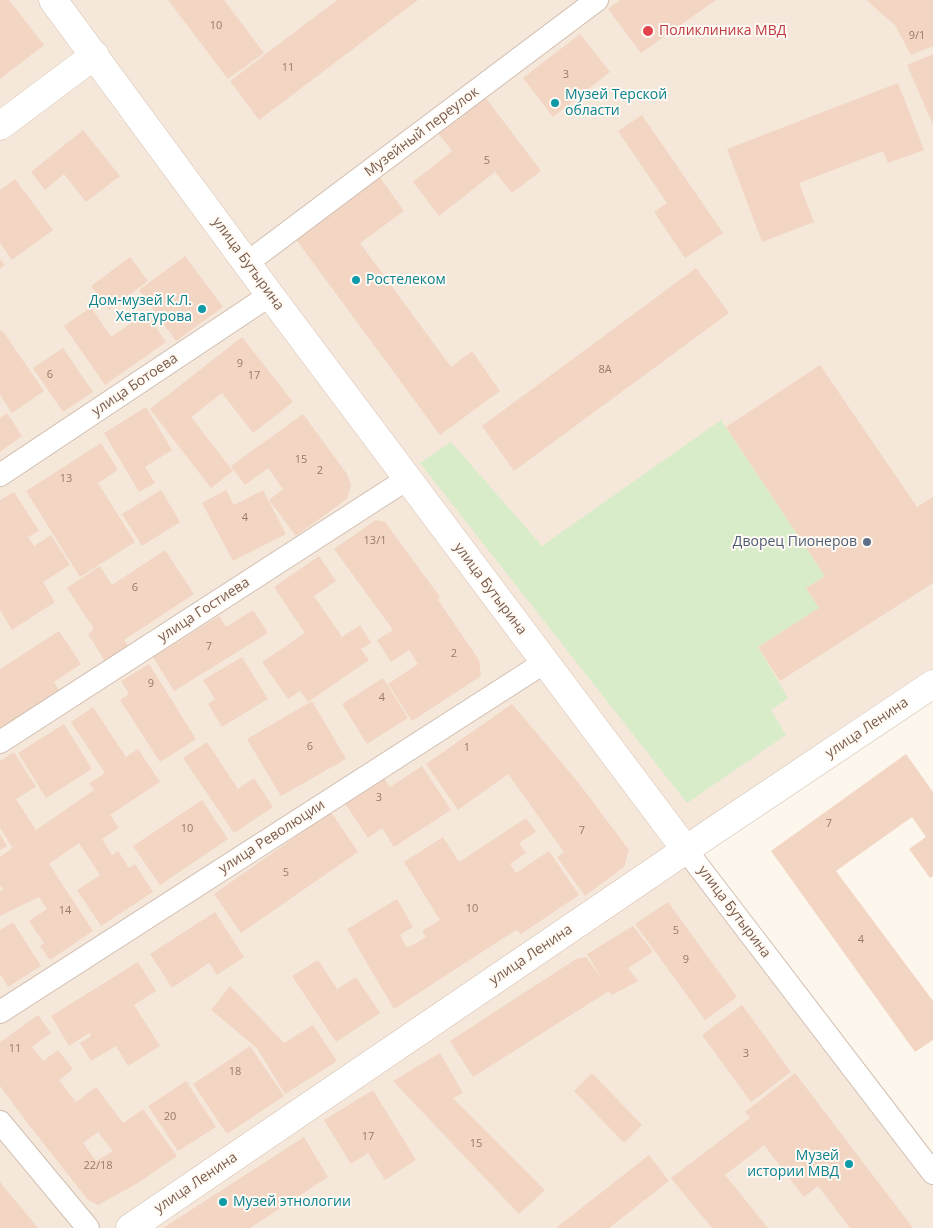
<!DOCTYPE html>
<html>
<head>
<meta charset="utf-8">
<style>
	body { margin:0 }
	canvas { display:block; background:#fdf6ec }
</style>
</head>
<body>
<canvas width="933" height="1228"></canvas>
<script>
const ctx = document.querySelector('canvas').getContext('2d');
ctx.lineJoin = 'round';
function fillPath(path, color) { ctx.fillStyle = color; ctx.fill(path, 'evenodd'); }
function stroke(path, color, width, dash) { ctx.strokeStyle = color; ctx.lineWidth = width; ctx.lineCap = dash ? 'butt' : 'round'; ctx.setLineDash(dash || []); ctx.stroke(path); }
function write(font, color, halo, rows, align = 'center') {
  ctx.font = font + ' "Open Sans",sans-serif'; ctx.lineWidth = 4; ctx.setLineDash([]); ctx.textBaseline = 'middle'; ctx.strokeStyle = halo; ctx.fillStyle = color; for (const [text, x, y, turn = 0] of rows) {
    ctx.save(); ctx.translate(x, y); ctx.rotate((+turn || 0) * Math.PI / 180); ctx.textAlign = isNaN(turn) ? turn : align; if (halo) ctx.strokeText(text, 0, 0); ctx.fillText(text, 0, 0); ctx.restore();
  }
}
fillPath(new Path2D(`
	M0 0H933V684L686 850 933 1173V1228H0Z`), '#f5e8da');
fillPath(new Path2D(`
	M721 420 825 576 806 588 819 608 758 647 788 698 771 710 786 735 687 803 420 463 451 442 542 546Z`), '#d8ecc9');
fillPath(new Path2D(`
	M0 0H9L44 45 0 79Z
	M168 0H224L264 53 228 79Z
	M337 0H418L259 120 230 81Z
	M620 0H716L641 53 608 9Z
	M866 0H933V46L911 55 895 25Z
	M580 34 610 72 553 117 523 78Z
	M933 54V125L907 65Z
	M898 83 924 150 888 163 883 151 799 183 814 222 762 242 727 149Z
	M485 97 541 171 512 193 495 172 439 216 413 182 452 151 438 133Z
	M642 115 723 233 685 258 654 212 667 203 618 131Z
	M83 130 120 176 86 202 64 174 45 190 31 172Z
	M379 176 404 211 360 243 451 367 472 351 500 391 440 435 295 238Z
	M15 179 53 230 12 260 0 243V190Z
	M185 256 223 307 176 341 139 290Z
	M130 257 148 281 109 310 91 286Z
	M0 259 5 265 0 269Z
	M696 268 729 313 514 471 482 426Z
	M91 307 111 337 146 313 166 342 105 385 64 326Z
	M2 330 44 391 12 413 0 395V331Z
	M242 337 293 402 253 433 222 393 191 417 233 471 211 488 150 409Z
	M63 348 93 392 63 412 33 368Z
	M820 365 917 507 933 497V583L780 681 758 647 819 608 806 588 825 576 726 427Z
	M146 407 172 450 145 467 155 483 139 492 104 433Z
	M7 413 22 436 0 452V418Z
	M303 414 347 474 351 485 347 499 296 536 269 500 283 489 268 468 245 485 231 466Z
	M101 443 118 470 98 483 135 542 80 577 26 491Z
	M161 490 180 522 142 546 122 514Z
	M226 490 234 505 263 490 286 534 233 561 202 503Z
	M14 492 39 531 28 537 34 546 51 535 70 565 43 582 55 602 12 630 0 610V500Z
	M376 520 385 522 440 597 438 600 479 660 481 676 412 721 388 684 418 664 409 650 391 662 377 640 393 630 334 549Z
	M165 550 194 594 124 640 128 646 105 661 88 634 94 629 67 588 100 566 112 585Z
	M319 556 336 581 314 596 342 637 360 625 371 643 361 649 369 660 308 702 300 691 288 699 262 662 305 633 274 587Z
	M253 610 268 633 174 691 153 657 219 616 226 627Z
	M59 631 81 664 54 682 59 690 0 728V669Z
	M242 657 268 699 222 727 208 704 215 699 203 680Z
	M149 664 196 739 160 762 120 700 129 694 121 681Z
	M383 678 408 718 367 744 342 704Z
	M312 701 346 759 281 796 247 739Z
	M512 704 578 782 629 850 624 867 585 896 557 857 564 852 508 774 458 810 426 764Z
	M93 707 126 757 138 749 160 782 110 815 119 828 102 839 112 855 118 851 129 868 135 864 153 892 101 926 77 890 100 875 79 843 49 864 93 931 50 960 40 946 44 943 29 921 47 909 39 897 0 916V891L3 889 0 885V857L19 843 12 847 0 828V761L14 752 36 787 16 799 36 830 94 790 89 783 105 773 71 722Z
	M64 724 92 769 46 798 18 753Z
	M207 742 238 789 254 778 273 807 234 833 183 758Z
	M906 754 933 792V876L930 878 909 849 926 837 912 817 836 871 933 1001V1040L915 1052 771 851Z
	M422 766 451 810 394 847 382 828 368 838 344 802 383 777 390 787Z
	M202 800 228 839 160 885 133 846Z
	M331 812 358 852 241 933 214 894Z
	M526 818 536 832 519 843 526 853 510 864 516 873 549 851 579 895 521 934 516 930 394 1009 347 929 397 899 413 927 400 935 407 948 426 937 422 931 440 920 404 862 443 837 459 862Z
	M0 834 7 846 0 850Z
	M668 902 737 997 705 1020 635 924Z
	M215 912 244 957 217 975 209 963 172 988 150 954Z
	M13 922 41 966 8 987 0 974V930Z
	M633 926 653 952 628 968 638 981 612 995 609 991 473 1077 450 1041 576 959 586 957 602 979 587 954Z
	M318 960 337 989 356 977 380 1013 336 1042 292 976Z
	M138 962 156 991 134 1005 160 1046 128 1066 116 1046 91 1061 80 1043 91 1036 89 1033 69 1046 51 1016Z
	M230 986 284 1043 313 1025 337 1061 285 1094 257 1048 211 1010Z
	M742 1005 791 1072 751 1102 702 1035Z
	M38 1015 51 1033 32 1047 43 1061 58 1050 73 1069 59 1080 76 1102 96 1087 123 1123 143 1109 177 1156 138 1183 98 1205 88 1200 29 1125 0 1086V1042ZM98 1132 113 1151 96 1161 83 1143Z
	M250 1046 284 1096 227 1134 193 1084Z
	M440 1053 463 1093 453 1098 545 1190 519 1214 393 1081Z
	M592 1073 642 1125 624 1143 574 1091Z
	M795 1073 913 1228H850L818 1186 804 1197 764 1145 725 1175 768 1228H712L671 1178 750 1118 745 1112Z
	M186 1081 216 1127 178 1151 148 1106Z
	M373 1090 416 1160 385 1180 368 1153 351 1164 324 1120Z
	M304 1137 328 1177 250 1228H163Z
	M649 1155 669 1181 609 1228H556Z
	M0 1182 4 1187 38 1228H0Z`), '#f3d5c3');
const minor = new Path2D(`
	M247 263 597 0
	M0 475 270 295
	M0 742 407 479
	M686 850 933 1173
	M0 1012 545 662
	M0 1122 88 1228`);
const secondary = new Path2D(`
	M53 0 270 295 686 850
	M0 126 95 55
	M130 1228 709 834 933 684`);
stroke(minor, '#d1beb0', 24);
stroke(secondary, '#d6c0b0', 29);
stroke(minor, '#fff', 22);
stroke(secondary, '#fff', 28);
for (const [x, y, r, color] of [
	[648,31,6,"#e0444e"],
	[555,103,5,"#0f9aa8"],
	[356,280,5,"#0f9aa8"],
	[202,309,5,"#0f9aa8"],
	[867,542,5,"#5c6f8a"],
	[849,1164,5,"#0f9aa8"],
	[223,1202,5,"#0f9aa8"]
]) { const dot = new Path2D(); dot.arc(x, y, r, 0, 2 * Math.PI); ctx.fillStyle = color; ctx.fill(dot); stroke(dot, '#fffaf3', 2); }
write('11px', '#987a6a', null, [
	["10",216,26],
	["9/1",917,36],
	["11",288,68],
	["3",566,75],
	["5",487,161],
	["9",240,364],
	["8А",605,370],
	["6",50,375],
	["17",254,376],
	["15",301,460],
	["2",320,471],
	["13",66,479],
	["4",245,518],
	["13/1",375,541],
	["6",135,588],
	["7",209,647],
	["2",454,654],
	["9",151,684],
	["4",382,698],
	["6",310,747],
	["1",467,748],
	["3",379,798],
	["7",829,824],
	["10",187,829],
	["7",582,831],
	["5",286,873],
	["10",472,909],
	["14",65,911],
	["5",676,931],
	["4",861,940],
	["9",686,960],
	["11",15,1049],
	["3",746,1054],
	["18",235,1072],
	["20",170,1117],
	["17",368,1137],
	["15",476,1144],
	["22/18",98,1166]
]);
write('14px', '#be3a42', '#fffaf3', [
	["Поликлиника МВД",659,31]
], 'left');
write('14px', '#0d838f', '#fffaf3', [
	["Музей Терской",565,95],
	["области",565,111],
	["Ростелеком",366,280],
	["Дом-музей К.Л.",192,301,"right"],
	["Хетагурова",192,317,"right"],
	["Музей",839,1156,"right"],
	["истории МВД",839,1172,"right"],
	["Музей этнологии",233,1202]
], 'left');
write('14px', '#7a5c4d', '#fffaf3', [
	["Музейный переулок",422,132,-37],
	["улица Бутырина",248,264,54],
	["улица Ботоева",135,385,-34],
	["улица Бутырина",490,589,53],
	["улица Гостиева",204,610,-33],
	["улица Ленина",867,728,-34],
	["улица Революции",272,837,-33],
	["улица Бутырина",734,912,53],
	["улица Ленина",531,955,-34],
	["улица Ленина",196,1183,-34]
]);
write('14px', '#4e5e75', '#fffaf3', [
	["Дворец Пионеров",857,542]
], 'right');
</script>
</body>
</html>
